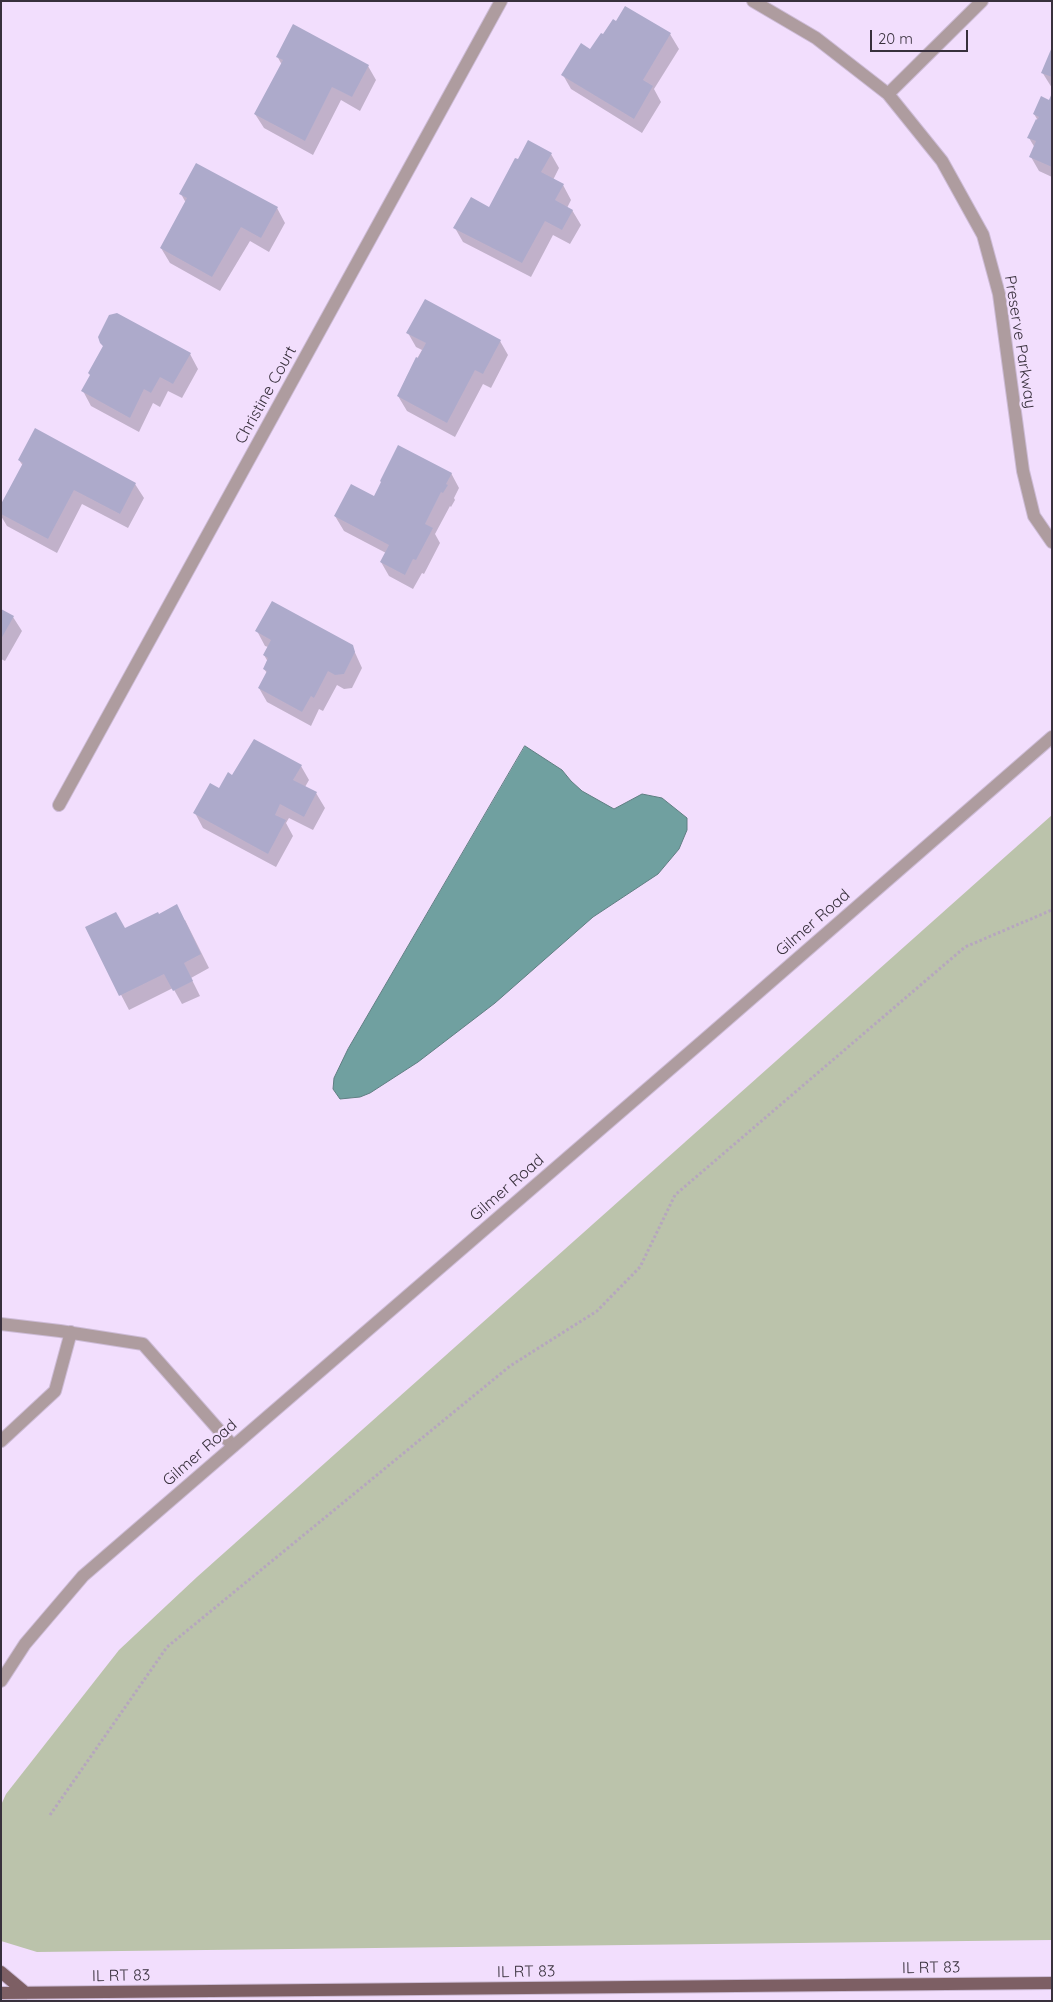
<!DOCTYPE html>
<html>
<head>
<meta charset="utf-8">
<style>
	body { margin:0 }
	#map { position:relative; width:1053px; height:2002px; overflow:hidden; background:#f2defd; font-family:Quicksand,sans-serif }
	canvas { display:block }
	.frame { position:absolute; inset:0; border:2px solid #38303c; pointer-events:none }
	.scale { position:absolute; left:870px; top:30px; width:98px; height:22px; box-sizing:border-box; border:2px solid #38303c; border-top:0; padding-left:6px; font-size:15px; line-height:18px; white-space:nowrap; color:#38303c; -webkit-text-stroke:4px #f2defd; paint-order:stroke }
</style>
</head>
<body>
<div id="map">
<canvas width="1053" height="2002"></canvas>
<div class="frame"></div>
<div class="scale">20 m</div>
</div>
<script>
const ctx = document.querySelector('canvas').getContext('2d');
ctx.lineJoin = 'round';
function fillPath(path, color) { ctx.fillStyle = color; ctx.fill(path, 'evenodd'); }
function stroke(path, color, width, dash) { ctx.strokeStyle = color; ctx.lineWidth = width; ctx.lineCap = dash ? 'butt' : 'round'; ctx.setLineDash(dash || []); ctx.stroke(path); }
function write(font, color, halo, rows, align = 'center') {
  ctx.font = font + ' Quicksand,sans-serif'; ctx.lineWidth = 4.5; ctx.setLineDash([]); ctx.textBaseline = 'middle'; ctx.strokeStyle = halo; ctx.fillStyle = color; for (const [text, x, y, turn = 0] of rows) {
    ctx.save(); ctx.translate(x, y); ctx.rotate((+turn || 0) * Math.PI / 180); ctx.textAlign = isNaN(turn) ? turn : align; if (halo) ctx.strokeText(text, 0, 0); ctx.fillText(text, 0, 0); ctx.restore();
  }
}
fillPath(new Path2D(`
	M1052 815V1940L37 1952 1 1941V1805L6 1794 119 1650 197 1577Z`), '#bbc3ab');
const water = new Path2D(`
	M525 746 562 770 571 781 582 791 614 809 642 794 662 798 687 818V830L679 849 658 874 593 917 495 1003 418 1062 370 1093 360 1097 340 1099 333 1089 334 1078 348 1049Z`);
fillPath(water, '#70a0a0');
stroke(water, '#5f7e82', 1);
fillPath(new Path2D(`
	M670 34 679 49 654 89 661 102 642 133 571 89 563 75 591 51Z
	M1052 50V88L1042 72Z
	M277 56 368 66 376 80 360 111 341 100 313 155 264 128 255 114 282 65Z
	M1052 96V177L1039 171 1031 157 1035 148 1029 138 1037 119 1034 114 1049 101Z
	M551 154 559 168 553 180 563 185 571 200 567 208 572 210 581 225 570 244 553 235 531 277 463 242 455 228 489 208Z
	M181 194 277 208 285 223 269 252 250 241 220 291 170 263 161 248 186 203Z
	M408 333 500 341 508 355 491 388 483 384 455 437 407 411 398 396 407 376 422 350 416 347Z
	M101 343 190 354 198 369 182 398 168 391 160 407 153 403 139 432 91 406 83 391 104 347Z
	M19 460 135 484 144 498 128 528 82 504 57 553 7 526 1 516V506L23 466Z
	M451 473 459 488 454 498 455 500 451 507 450 506 435 534 440 543 424 574 422 573 413 589 389 576 381 562 386 553 344 531 335 516 375 498Z
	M1 610 13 617 22 631 5 661 1 659Z
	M257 631 352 646 362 668 352 688 344 689 337 685 323 711 319 709 311 726 267 702 259 688 267 673 264 669 268 662 264 655 268 647 265 646Z
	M301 766 309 780 305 787 316 793 325 808 313 830 289 818 286 823 293 836 276 867 203 828 195 813 233 776Z
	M158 916 185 920 209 968 191 978 200 996 182 1004 173 988 129 1010 86 928 125 930Z`), '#0003');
fillPath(new Path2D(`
	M625 6 671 33 643 80 653 86 634 119 561 75 581 43 590 49 601 33 603 34 613 19 616 21Z
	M293 24 369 65 352 97 332 87 305 141 254 114 283 60 276 57Z
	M1052 47V77L1041 73Z
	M1052 93V167L1029 157 1036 141 1027 138 1036 119 1037 120 1039 117 1033 114 1041 96 1049 100Z
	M528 140 552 153 541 172 564 184 555 200 573 210 562 230 545 221 522 263 453 228 471 197 489 207 515 158 518 159Z
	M196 163 278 207 261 238 241 227 212 277 160 248 187 198 179 194Z
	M425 299 501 340 483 374 475 370 447 423 397 396 416 357 418 358 426 343 406 333Z
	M117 313 191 353 173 384 160 377 151 393 144 389 130 418 81 391 90 375 88 373 103 346 100 343 98 337 109 315Z
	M35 428 136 483 120 514 74 490 48 539 1 514V504L23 463 18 460Z
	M398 445 452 473 446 484 448 485 443 493 441 492 425 524 433 528 416 560 413 559 405 575 380 562 389 545 334 516 351 484 374 496 381 482 380 481Z
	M272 601 353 645 355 652 344 674 335 675 328 671 314 698 311 696 302 712 258 688 267 671 263 669 268 658 263 655 271 640 255 631Z
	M1 609 14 616 1 639Z
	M254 739 302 765 293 780 317 792 304 817 280 804 275 815 286 820 268 854 193 813 210 783 219 788 228 772 232 775Z
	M177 904 201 954 184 963 193 981 173 991 164 974 119 996 85 927 116 912 125 928 158 912 159 914Z`), '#adaacb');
const service = new Path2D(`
	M1 1324 60 1331 143 1344 233 1446
	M1 1441 55 1391 71 1332`);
const minor = new Path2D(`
	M753 1 816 38 888 94 942 161 983 235 999 294 1023 471 1034 516 1052 542
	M888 94 982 1
	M59 805 501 1`);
const tertiary = new Path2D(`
	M1 1681 25 1644 83 1576 705 1039 1052 737`);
const primary = new Path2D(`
	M1 1972 26 1993
	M1 1993 1052 1983`);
stroke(service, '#cdbbd6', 14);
stroke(minor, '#cdbbd6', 14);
stroke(tertiary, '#cdbbd6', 14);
stroke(primary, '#cdbbd6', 14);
stroke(new Path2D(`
	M50 1815 167 1647 510 1366 597 1311 640 1267 675 1195 965 947 1052 910`), '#b6a6bf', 3, [2.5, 2.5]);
stroke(service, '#ae9c9f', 12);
stroke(minor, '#ae9c9f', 12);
stroke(tertiary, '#ae9c9f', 12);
stroke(primary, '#7d5f64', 12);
write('16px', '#38303c', '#f2defd', [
	["Preserve Parkway",1020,342,81],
	["Christine Court",266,395,-61],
	["Gilmer Road",813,923,-41],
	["Gilmer Road",507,1188,-41],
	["Gilmer Road",200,1453,-41],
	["IL RT 83",931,1968,-1],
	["IL RT 83",526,1972,-1],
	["IL RT 83",121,1976,-1]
]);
</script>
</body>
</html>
